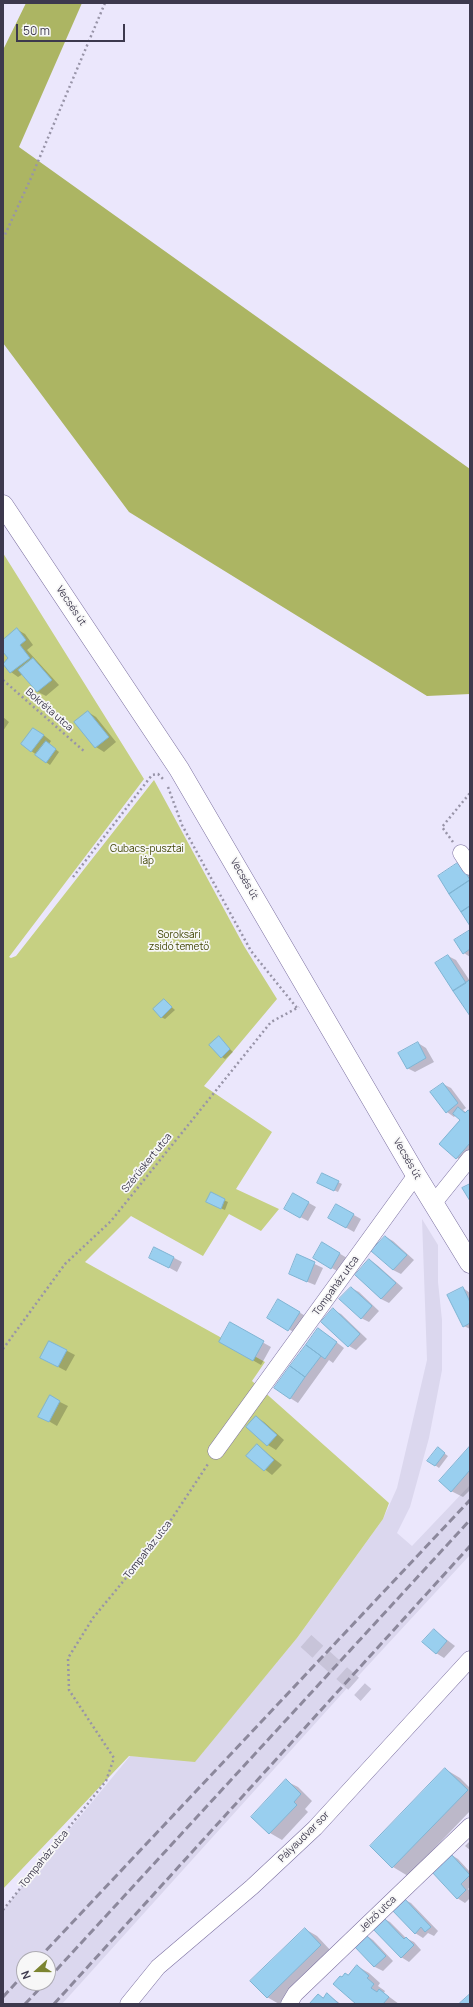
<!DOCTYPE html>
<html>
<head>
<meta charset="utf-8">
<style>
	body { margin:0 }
	#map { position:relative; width:473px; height:2007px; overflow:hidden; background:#ebe7fc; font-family:Manrope,sans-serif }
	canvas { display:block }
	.frame { position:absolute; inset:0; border:4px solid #3d394d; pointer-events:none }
	.north { position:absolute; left:16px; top:1951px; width:40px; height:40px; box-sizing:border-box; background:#f7f7f7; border:1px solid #adabb3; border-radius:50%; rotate:249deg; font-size:11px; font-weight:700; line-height:16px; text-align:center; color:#3d394d }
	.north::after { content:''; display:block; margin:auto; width:14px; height:18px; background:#7c8430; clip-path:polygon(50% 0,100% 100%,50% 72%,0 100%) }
	.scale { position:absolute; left:16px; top:24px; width:109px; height:18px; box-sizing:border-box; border:2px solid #3d394d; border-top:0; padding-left:5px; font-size:12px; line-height:14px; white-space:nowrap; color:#3d394d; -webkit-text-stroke:3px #f7f7f7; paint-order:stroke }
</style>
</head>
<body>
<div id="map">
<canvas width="473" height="2007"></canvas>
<div class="frame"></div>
<div class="north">N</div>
<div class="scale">50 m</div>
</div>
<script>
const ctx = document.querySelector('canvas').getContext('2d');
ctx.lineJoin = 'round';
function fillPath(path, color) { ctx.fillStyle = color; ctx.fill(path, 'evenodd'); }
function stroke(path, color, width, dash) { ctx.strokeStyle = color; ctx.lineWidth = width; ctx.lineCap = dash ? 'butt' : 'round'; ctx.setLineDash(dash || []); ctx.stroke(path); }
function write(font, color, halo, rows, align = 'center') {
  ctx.font = font + ' Manrope,sans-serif'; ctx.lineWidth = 3.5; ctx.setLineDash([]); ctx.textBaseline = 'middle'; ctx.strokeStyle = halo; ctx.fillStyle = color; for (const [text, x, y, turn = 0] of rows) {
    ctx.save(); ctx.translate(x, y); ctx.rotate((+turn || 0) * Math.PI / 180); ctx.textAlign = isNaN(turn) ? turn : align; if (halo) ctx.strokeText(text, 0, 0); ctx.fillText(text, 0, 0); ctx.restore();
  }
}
fillPath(new Path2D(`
	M422 1219 438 1245V1282L442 1320V1370L429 1438 410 1507 397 1533 412 1546 470 1485V1555L349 1686 62 2004H3V1910L130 1756 195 1761 297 1638 383 1519 397 1488 427 1360ZM24 1959H48V1983H24Z`), '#dbd7ee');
fillPath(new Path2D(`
	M3 553 144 779 9 957 11 958 16 956 154 780 244 946 277 999 204 1086 272 1132 236 1189 279 1209 261 1231 229 1214 203 1256 131 1216 85 1262 265 1362 252 1381 389 1503 383 1519 297 1638 195 1762 129 1756 3 1889Z`), '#c6d082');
fillPath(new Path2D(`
	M26 3H82L19 147 470 469V694L427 696 129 512 3 343V50Z`), '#acb563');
fillPath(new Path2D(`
	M18 630 25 634 33 645 27 650 59 685 46 696 38 692 23 674 18 677 11 672 10 659 3 650V641Z
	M88 712 96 717 116 742 104 752 96 747Z
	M3 717 9 722 3 731Z
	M41 733 51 741 49 744 59 752 50 765 22 744Z
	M470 872V924L439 876Z
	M470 931V957L464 953Z
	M448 956 456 960 470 981V1015Z
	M164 1000 175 1010 165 1019 161 1017Z
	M219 1038 233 1052 225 1059 222 1057Z
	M418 1043 426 1048 434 1062 415 1072 407 1068Z
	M443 1084 451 1088 466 1108 463 1110 467 1113 470 1112V1163L469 1165 457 1158 440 1144 461 1119 456 1115 454 1117 447 1112Z
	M338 1182 342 1184 338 1192 322 1185Z
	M211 1194 228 1202 225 1210 211 1204Z
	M293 1194 316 1207 308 1221 285 1209Z
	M336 1205 361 1219 354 1232 329 1218Z
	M386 1237 393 1241 414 1260 401 1274 393 1270Z
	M322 1243 347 1258 339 1272 314 1258Z
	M155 1248 182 1262 177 1272 157 1261Z
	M298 1256 323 1268 315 1285 298 1278Z
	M370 1260 377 1265 403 1288 389 1303 381 1299 356 1275Z
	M351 1288 359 1292 379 1311 369 1322 361 1318Z
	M463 1288 470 1293V1329L464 1326Z
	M279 1300 307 1317 297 1334 268 1317Z
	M333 1310 341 1314 367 1339 356 1350 349 1346Z
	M230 1324 271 1347 261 1365 220 1341Z
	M326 1334 344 1348 333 1363 329 1360 298 1403 290 1398Z
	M50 1342 75 1355 66 1371 49 1362Z
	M50 1397 68 1406 57 1426 40 1416Z
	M256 1417 264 1422 284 1440 276 1450 268 1445 247 1427Z
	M257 1445 282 1465 272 1475 248 1456Z
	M470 1448V1490L463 1497 451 1491Z
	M441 1451 448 1456 439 1468 429 1461Z
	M434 1630 455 1646 444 1658 436 1653Z
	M445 1769 460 1778 470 1788V1811L408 1876 393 1867 371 1846Z
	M286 1781 298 1787 312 1801 305 1809 308 1812 282 1840 270 1833 252 1817Z
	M470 1841V1850L465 1846Z
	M450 1854 458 1859 470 1872V1887L468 1889 470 1891V1898L465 1903 457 1898Z
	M403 1899 411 1903 438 1931 434 1936 428 1933 423 1938 415 1933Z
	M383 1918 390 1922 406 1938 414 1942 421 1950 409 1962 401 1957Z
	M305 1929 317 1936 332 1952 279 2004 267 1997Z
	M366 1935 373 1940 393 1961 383 1971 375 1967 355 1945Z
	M357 1966 369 1973 380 1983 378 1986 385 1991 384 1993 399 2004H357L342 1978 349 1976Z
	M318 1995 324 1999 328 1995 341 2004H310Z`), '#0003');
const building = new Path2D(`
	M17 628 26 640 20 645 30 658 10 673 3 664 8 658 3 652V640Z
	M33 658 52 680 37 692 18 670Z
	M88 711 109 737 95 748 74 722Z
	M33 728 44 735 31 752 21 744Z
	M46 741 56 749 46 763 35 755Z
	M459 862 470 880 449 894 438 876Z
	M470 880V906L461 912 449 894Z
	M470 906V926L461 912Z
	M470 930V949L463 954 454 940Z
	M448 955 466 983 453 991 435 963Z
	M470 980V1016L453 991Z
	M164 999 172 1007 161 1018 153 1009Z
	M219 1036 230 1049 221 1058 209 1045Z
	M418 1042 426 1058 407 1069 398 1053Z
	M443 1083 458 1103 446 1113 430 1092Z
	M458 1107 465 1113 468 1110 470 1111V1143L456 1159 439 1144 460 1120 453 1114Z
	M322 1173 339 1181 334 1191 317 1183Z
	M470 1184V1201L462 1188Z
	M211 1192 225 1199 221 1209 206 1202Z
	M293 1193 309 1202 300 1218 284 1209Z
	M336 1204 354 1214 346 1228 328 1218Z
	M385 1236 407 1255 393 1270 371 1251Z
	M322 1242 340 1253 331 1269 313 1258Z
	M154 1247 174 1257 169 1268 149 1258Z
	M297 1254 315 1262 307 1282 289 1274Z
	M369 1259 396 1283 381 1299 355 1275Z
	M351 1287 372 1306 361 1319 339 1299Z
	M463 1287 470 1302V1323L463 1327 447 1295Z
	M278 1299 300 1312 288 1331 267 1318Z
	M333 1308 360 1334 348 1347 321 1322Z
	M230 1322 264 1341 253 1361 219 1342Z
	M318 1328 337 1342 325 1359 306 1345Z
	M49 1341 67 1350 58 1367 40 1358Z
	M306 1345 321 1356 305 1377 290 1366Z
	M290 1366 305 1377 290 1399 274 1388Z
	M50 1395 60 1401 49 1422 38 1417Z
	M256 1416 277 1435 267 1446 246 1427Z
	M257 1444 274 1460 264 1471 246 1456Z
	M470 1446V1470L451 1492 439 1481Z
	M438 1447 445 1453 435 1466 427 1461Z
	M434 1629 447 1641 436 1654 422 1642Z
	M445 1768 468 1790 392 1868 370 1846Z
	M286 1779 301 1794 294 1802 297 1805 269 1834 251 1817Z
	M450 1853 470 1875 461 1884 466 1890 457 1899 431 1871Z
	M403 1897 431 1927 425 1932 421 1927 415 1934 391 1909Z
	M382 1916 404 1939 406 1937 414 1945 401 1958 371 1927Z
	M305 1928 321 1945 267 1998 250 1981Z
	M365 1934 386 1956 374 1967 353 1945Z
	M357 1965 369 1976 367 1978 374 1984 371 1988 377 1992 379 1989 389 1997 383 2004H356L333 1984 340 1976 342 1977 345 1973 348 1975Z
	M327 1993 339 2004H309L318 1994 323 1998Z
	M470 1994V2004H462L460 2003Z`);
fillPath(building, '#99cfef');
stroke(building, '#7fb4d3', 1);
stroke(new Path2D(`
	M306 1641 366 1695`), '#c8c4d9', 16, [16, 8]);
const minor = new Path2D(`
	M461 853 470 867
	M433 1204 470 1158
	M216 1451 416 1175
	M128 2004 158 1967 252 1887 315 1828 470 1659
	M289 2004 295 1994 470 1826`);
const tertiary = new Path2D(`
	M3 505 179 769 416 1175 470 1263`);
stroke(minor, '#7c71a0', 17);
stroke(tertiary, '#7c71a0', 21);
stroke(new Path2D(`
	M3 239 31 178 105 3
	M3 680 85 752
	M168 787 182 825 251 951 297 1008
	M453 842 442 827 470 793
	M73 877 152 775 158 774 165 781
	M3 1349 65 1264 111 1221 271 1022 299 1007
	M3 1910 106 1781 114 1758 69 1690 68 1658 93 1618 159 1538 208 1464`), '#9894a8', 2.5, [2, 3]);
stroke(minor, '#fff', 16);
stroke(tertiary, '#fff', 20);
stroke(new Path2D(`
	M38 1959 470 1500
	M48 1979 470 1520
	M3 1997 24 1974
	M25 2004 45 1983
	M54 2004 470 1546`), '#8c889c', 3, [8, 4]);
write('10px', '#3d394d', '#f7f7f7', [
	["Vecsés út",71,606,56],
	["Bokréta utca",49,710,41],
	["Vecsés út",244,879,60],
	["Vecsés út",407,1159,60],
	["Szérűskert utca",147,1163,-51],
	["Tompaház utca",336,1286,-54],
	["Tompaház utca",148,1550,-52],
	["Pályaudvar sor",304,1837,-45],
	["Tompaház utca",44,1859,-51],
	["Jelző utca",378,1914,-44]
]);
write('10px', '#3f4402', '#f7f7f7', [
	["Gubacs-pusztai",147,849],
	["láp",147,861],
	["Soroksári",179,935],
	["zsidó temető",179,947]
]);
</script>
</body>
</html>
